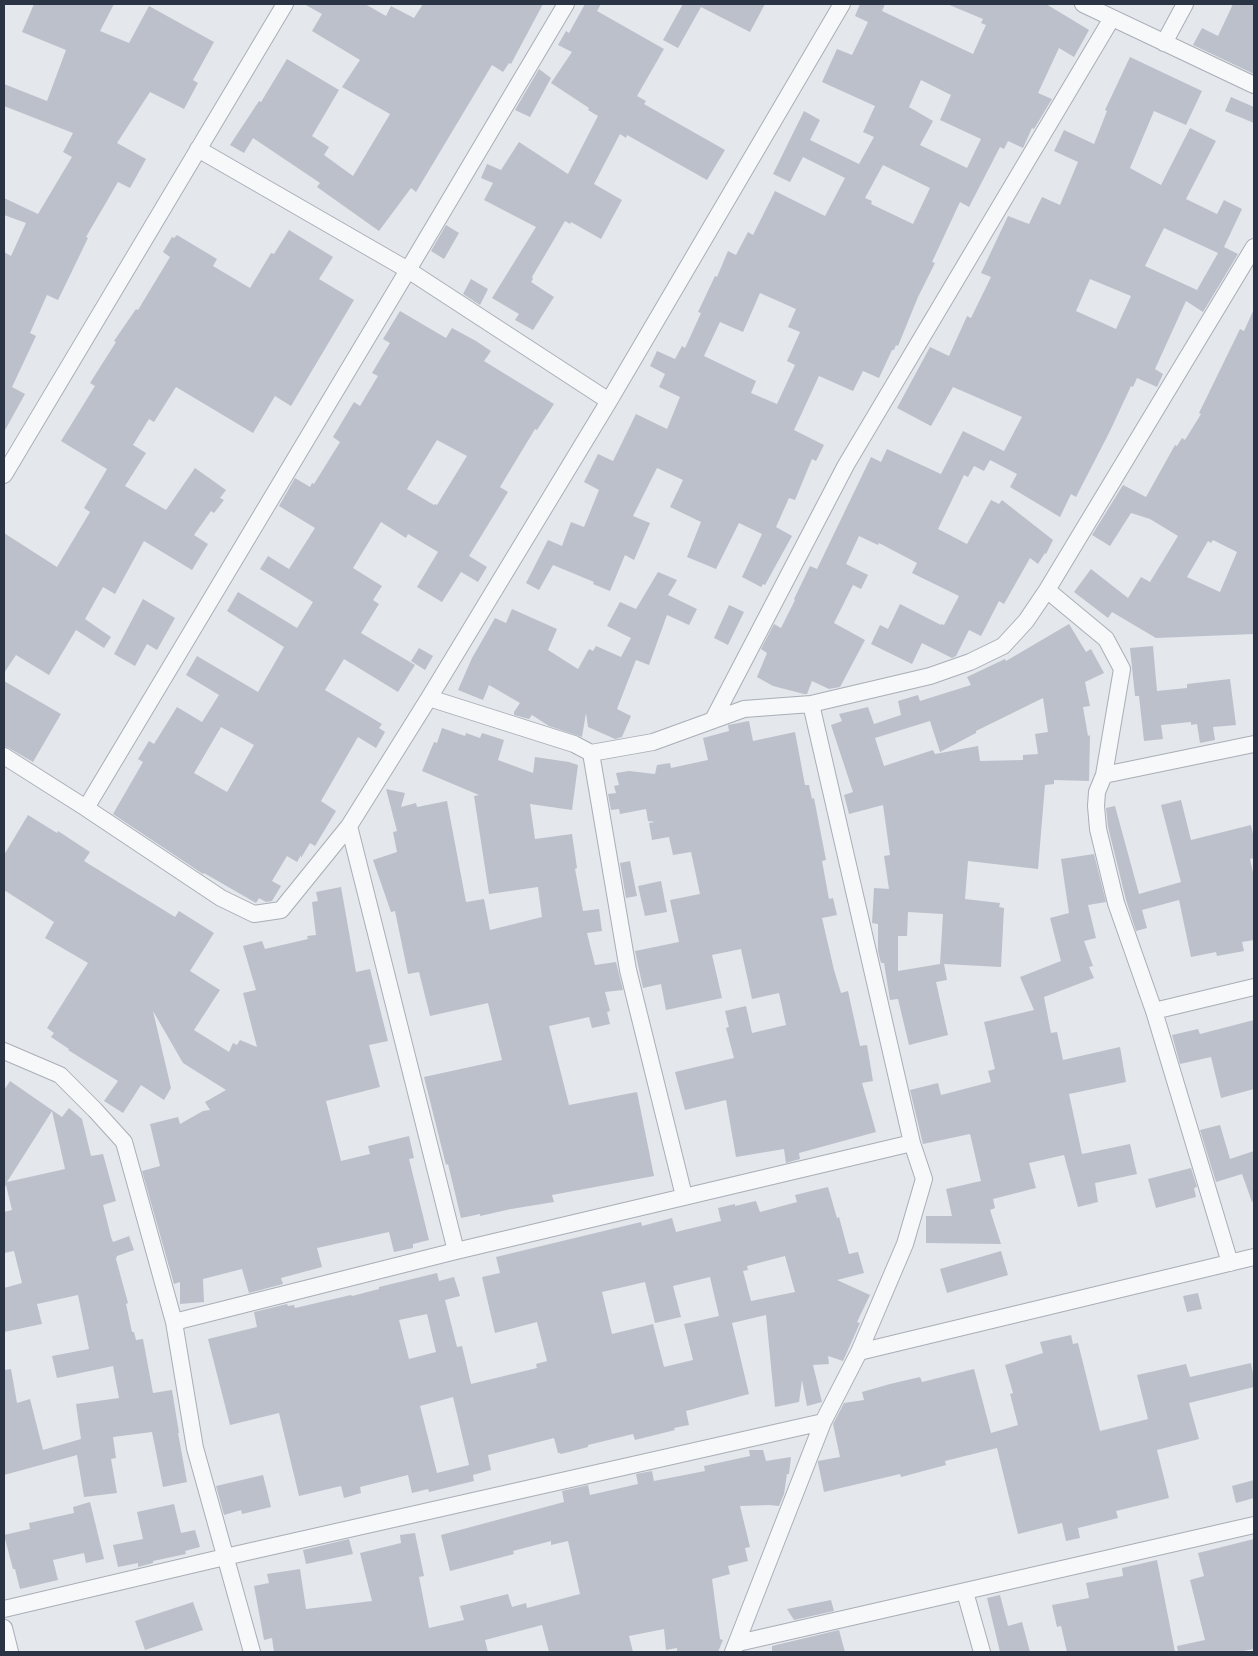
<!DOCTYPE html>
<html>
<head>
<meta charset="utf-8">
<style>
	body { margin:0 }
	#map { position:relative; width:1258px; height:1656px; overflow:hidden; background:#e4e7ec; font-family:"Exo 2",sans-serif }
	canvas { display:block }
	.frame { position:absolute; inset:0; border:5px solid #2b3445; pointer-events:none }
</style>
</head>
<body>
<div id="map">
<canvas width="1258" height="1656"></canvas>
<div class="frame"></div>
</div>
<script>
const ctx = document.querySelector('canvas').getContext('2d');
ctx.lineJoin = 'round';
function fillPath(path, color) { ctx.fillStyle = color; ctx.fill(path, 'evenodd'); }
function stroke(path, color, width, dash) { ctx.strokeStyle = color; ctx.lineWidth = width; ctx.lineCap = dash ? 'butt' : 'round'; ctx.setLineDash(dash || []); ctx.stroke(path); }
fillPath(new Path2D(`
	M34 4H114L100 31 129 43 149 6 214 42 193 80 198 83 184 109 150 92 117 143 146 159 130 188 118 182 86 237 88 238 58 300 47 295 30 333 36 336 12 387 25 394 4 432V252L11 256 26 223 4 215V198L38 214 72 157 63 152 73 133 4 106V84L47 101 66 50 22 32Z
	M304 4H365L386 16 391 6 414 18 423 4H543L511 64 509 63 503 72 492 65 416 192 411 188 379 231 317 187 320 183 253 138 244 153 230 145 259 101 261 102 287 59 339 90 312 136 329 147 324 155 353 176 390 114 342 87 360 60 312 31 322 14Z
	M585 4H601L597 11 664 49 637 96 646 101 644 104 725 150 707 180 627 135 626 138 620 134 594 184 622 200 601 239 571 222 570 224 565 221 532 277 533 279 531 282 554 297 533 330 515 320 519 314 492 298 536 227 484 200 493 183 481 178 487 164 501 170 519 142 568 174 598 116 588 110 589 108 551 83 572 52 558 45 566 31 569 33Z
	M683 4H765L750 32 701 7 678 48 663 40Z
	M860 4H885L882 11 973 54 986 25 981 23 983 19 947 4H1046L1089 30 1074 57 1059 48 1038 93 1052 99 1034 129 1032 128 1023 148 1008 141 1004 149 1000 147 969 207 960 202 932 262 935 263 918 297 898 346 896 345 894 350H892L879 378 863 371 853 391 819 376 794 430 824 445 816 461 812 459 795 500 789 498 776 527 792 536 765 585 763 584 761 587 742 577 762 534 739 523 716 569 687 557 701 522 670 507 683 480 657 468 633 516 650 523 634 560 625 555 610 591 593 584 594 582 553 565 539 590 526 583 548 540 562 546 571 522 584 527 599 490 584 482 598 454 613 461 636 414 667 429 680 397 659 387 665 374 650 366 657 351 675 359 682 346 685 348 701 313 698 312 715 276 717 277 728 251 736 255 748 232 753 235 775 191 825 216 845 178 803 157 790 182 773 174 804 111 820 120 810 140 859 164 874 137 863 132 875 106 822 82 837 49 852 55 868 22 855 16ZM921 80 951 95 940 120 981 139 967 168 920 145 933 121 909 107ZM883 165 930 188 913 224 871 204 872 201 865 198ZM760 293 796 309 788 327 800 332 787 361 795 365 777 404 751 393 756 381 704 356 720 322 743 332Z
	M1233 4H1254V74L1193 45 1202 28 1218 36Z
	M1130 57 1202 91 1186 125 1154 111 1130 168 1161 185 1190 128 1216 141 1186 199 1217 214 1224 200 1242 209 1224 247 1238 254 1203 312 1186 301 1155 369 1163 374 1157 387 1137 378 1133 387 1131 386 1110 431 1076 497 1071 494 1060 517 1010 487 1017 474 990 460 984 471 974 466 968 477 964 475 938 529 967 544 991 500 999 504 1002 500 1053 540 1046 554 1045 553 1038 564 1030 558 1004 604 999 601 981 636 969 630 956 656 952 658 922 643 912 664 871 644 880 625 888 629 900 604 941 625V624L944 625 959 596 912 573 917 563 879 543 878 545 859 536 846 564 868 575 861 589 853 585 834 623 865 640 840 687 829 689 812 681 807 694H804L773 686 757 677 767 653 761 649 774 624 781 628 795 600 794 599 810 566 817 569 871 457 881 462 887 449 941 474 963 431 1004 451 1022 417 953 387 931 426 897 408 930 347 949 356 967 316 971 318 991 277 981 273 1008 216 1029 224 1042 197 1060 205 1078 162 1054 151 1064 130 1094 144 1107 111 1105 110ZM1164 228 1218 253 1197 290 1145 266ZM1090 279 1131 296 1116 329 1076 311Z
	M539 69 551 78 530 117 515 110Z
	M1231 97 1254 107V123L1225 111Z
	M446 225 459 233 444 259 431 251Z
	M289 230 333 257 319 279 354 300 291 406 275 396 253 433 176 387 154 422 149 419 133 445 146 453 125 486 166 510 195 468 226 490 220 498 224 500 214 513 211 511 194 535 208 544 192 570 144 541 115 594 103 587 85 619 111 637 104 648 76 630 49 675 16 655 4 673V533L57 567 90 512 84 508 107 469 61 441 95 386 90 383 116 342 114 341 136 309 138 310 170 257 163 252 172 237 174 238 177 235 217 259 213 266 250 288 271 253 274 254Z
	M471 279 488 289 480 305 463 294Z
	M1254 309V634L1156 638 1112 612 1108 618 1074 592 1091 569 1128 598 1141 577 1150 582 1178 536 1150 519 1131 513 1110 546 1092 535 1123 485 1146 497 1175 445 1177 446 1182 438 1185 440 1201 414 1199 413 1240 329 1244 331ZM1213 540 1237 552 1220 592 1187 577 1208 541 1211 543Z
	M400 311 446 338 452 328 476 341 491 351 484 361 554 404 537 430 535 429 500 487 508 492 469 556 487 567 478 582 461 572 442 602 417 587 438 552 408 534 406 538 381 522 353 568 382 586 373 600 379 604 361 633 415 665 398 692 344 659 325 690 382 724 379 728 385 732 376 748 358 737 321 801 336 811 315 846 310 843 301 858V855L297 862 287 856 272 881 281 886 272 901 266 902 259 898 256 903 204 873 203 874 113 814 143 762 138 759 149 741 154 744 177 707 202 722 219 695 186 675 197 656 258 692 284 647 227 611 238 592 297 628 313 602 260 569 268 556 289 569 315 528 279 506 295 478 310 487 312 483 314 484 340 442 333 437 354 402 360 406 378 376 372 373 390 343 383 339ZM437 440 467 456 437 505 435 504 434 505 407 489ZM221 727 254 745 227 792 194 773Z
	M658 572 677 580 668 595 697 609 689 625 667 615 649 665 636 660 617 709 631 716 622 737 615 739 588 727 586 713 582 737 549 726 532 715 529 719 514 715V712L520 703 489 685 483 700 458 690 472 658 495 618 506 623 512 609 557 629 548 650 578 669 589 649 593 651 596 646 621 657 631 638 607 626 620 602 636 609Z
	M143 599 175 618 157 650 147 644 135 666 114 654Z
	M729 605 744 612 728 645 714 638Z
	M1069 624 1086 652 1091 649 1104 673 1085 682 1090 706 1083 707 1088 736 1090 735 1089 781 1054 780V784L1045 785 1038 869 968 861 965 899 1000 903 999 907 1004 908 1001 967 944 964 947 980 936 982 948 1035 909 1045 898 999 890 1000 884 963H881L878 951V924L872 923 874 888 889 889 884 856 890 855 883 805 849 814 844 795 853 792 831 725 842 721 839 714 868 707 874 724 901 715 898 701 918 695 920 701 971 685 967 677 1005 659 1006 661ZM1043 698 1048 732 1035 734 1038 754 1023 755V760L980 761 978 746 935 754 933 750 884 766 875 738 930 721 940 752 976 733V731ZM908 912 943 914 940 964 898 971V936H907Z
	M1153 646 1157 691 1187 688V684L1230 679 1236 725 1213 727 1215 740 1200 743 1197 724 1191 725V722L1161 725 1163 739 1144 741 1139 696H1135L1130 648Z
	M419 648 433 656 425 670 411 661Z
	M4 681 61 714 33 762 9 748 4 746Z
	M749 721 753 741 795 732 805 785H809L812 799 814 798 826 860 822 861 829 899 833 898 837 915 822 918 834 970 841 993 848 991 860 1046 867 1045 873 1081 862 1083 876 1132 799 1153 800 1159 786 1163 784 1149 736 1157 726 1100 685 1110 675 1072 734 1058 726 1028 729 1027 725 1011 746 1006 752 1033 786 1025 779 993 752 999 741 949 712 955 722 998 666 1010 661 984 643 988 635 951 679 942 670 900 700 894 691 852 673 855 669 837 652 840 649 823 655 822 648 821 646 809 620 814 619 809 611 810 608 794 616 793 614 786 619 785 616 773 629 771 655 774 657 765 670 763 671 768 708 760 703 738 729 731 728 725Z
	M442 728 465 736 466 733 480 738 482 733 504 740 498 760 533 773 535 757 569 762 578 765 572 810 530 804 535 839 572 834 577 868 575 869 583 911 599 909 602 931 587 933 595 965 616 962 623 990 605 992 610 1011 607 1012 610 1024 592 1028 589 1017 549 1026 569 1105 637 1092 654 1176 552 1195 554 1202 511 1209 480 1216V1214L461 1218 448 1164 446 1165 424 1077 502 1060 488 1003 430 1016 419 972 408 974 395 911 391 912 373 860 397 852 393 832 397 831 386 789 405 793 401 807 416 803 417 807 447 801 466 902 484 899 490 930 542 917 538 887 489 894 474 796 479 795 422 771 434 742 437 743Z
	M1181 800 1191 840 1251 825 1254 839V858L1250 859 1254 877V940L1242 942 1244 951 1217 956 1216 952 1191 957 1179 900 1142 910 1147 928 1136 931 1126 900 1108 827 1106 808 1115 806 1139 894 1181 882 1161 805Z
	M28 815 57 833 58 831 90 852 84 861 175 917 179 911 214 933 190 971 220 990 194 1030 229 1052 233 1043 237 1045 240 1040 257 1047 243 993 256 990 243 946 262 941 265 949 308 939 307 936 316 935 312 902 318 901 316 892 341 887 356 972 370 969 388 1041 369 1045 380 1087 326 1101 341 1161 370 1154 368 1146 409 1136 414 1158 409 1159 429 1240 413 1244V1248L394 1252 389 1232 317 1248 322 1267 281 1278 283 1284 249 1293 242 1269 203 1279 204 1302 180 1304V1282L174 1284 142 1171 160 1166 150 1124 178 1117 180 1124 203 1111 210 1110 205 1102 226 1090 183 1063 153 1011 171 1088 164 1100 141 1085 123 1113 104 1101 118 1081 68 1050 69 1049 51 1037 54 1033 47 1028 88 963 45 938 54 922 4 890V855Z
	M1094 854 1106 902 1088 905 1096 938 1084 941 1093 966 1089 967 1094 978 1044 997 1051 1033 1057 1032 1063 1060 1120 1047 1126 1082 1069 1094 1082 1154 1130 1144 1137 1174 1095 1183 1098 1202 1078 1207 1064 1155 1029 1163 1036 1188 993 1199 995 1208 990 1210 1001 1244 926 1243V1216H952L946 1189 981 1181 970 1134 923 1144 910 1090 938 1083 941 1095 991 1082 988 1071 995 1069 984 1022 1034 1010 1020 977 1061 961 1050 918 1069 913 1061 859Z
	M630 861 637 896 626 898 620 863Z
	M661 881 667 912 645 916 638 886Z
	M1254 1020V1089L1221 1098 1211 1057 1180 1064 1172 1035 1198 1029 1200 1034Z
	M10 1081 62 1117 69 1108 82 1119 91 1156 103 1154 116 1201 103 1205 111 1237 113 1242 129 1236 134 1250 117 1256 116 1259 128 1303 126 1304 132 1332H134L136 1340 143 1339 153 1393 172 1390 179 1433H178L187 1482 163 1487 152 1432 113 1437 116 1458 111 1459 117 1493 84 1497 77 1455 4 1475V1370L11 1369 17 1403 30 1399 43 1450 81 1439 76 1404 119 1398 113 1366 57 1378 52 1356 89 1349 78 1295 37 1304 42 1324 4 1332V1288L22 1283 14 1251 4 1253V1212L12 1210 6 1185 4 1188V1090ZM52 1111 65 1169 7 1182Z
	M1220 1125 1230 1159 1254 1151V1201L1252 1202 1242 1174 1216 1182 1200 1130Z
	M1191 1168 1197 1187 1194 1188 1196 1197 1156 1208 1148 1179Z
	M828 1187 837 1218 839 1217 849 1254 858 1252 864 1273 837 1280 870 1295 857 1322 860 1323 843 1361 828 1356 829 1364 813 1365 822 1402 807 1406 802 1380 799 1402 775 1407 766 1315 732 1323 749 1394 686 1411 689 1425 674 1428 675 1430 635 1440 633 1434 588 1445V1447L561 1454 560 1453H558L554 1438 488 1455 491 1470 473 1475 474 1481 429 1492 428 1489 412 1493 408 1475 360 1487 361 1493 344 1498 341 1486 299 1496 279 1413 230 1425 208 1339 257 1327 254 1312 287 1304 288 1306 294 1305 295 1308 351 1295 352 1296 379 1289V1287L437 1273 439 1281 454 1277 460 1296 445 1300 457 1347 462 1346 471 1384 537 1368 536 1364 547 1361 537 1322 495 1333 482 1277 500 1273 496 1257 641 1222 642 1226 672 1218 676 1232 721 1221 718 1208 735 1204V1206L756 1201 760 1212 797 1202 795 1195ZM785 1256 795 1292 751 1301 743 1271 748 1270 747 1266ZM710 1277 719 1316 684 1324 693 1360 664 1367 653 1324 612 1334 602 1292 645 1282 655 1323 681 1317 673 1286ZM427 1314 436 1352 409 1359 399 1320ZM453 1397 469 1465 437 1473 420 1406Z
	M1001 1251 1008 1275 947 1293 940 1269Z
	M1198 1293 1202 1309 1187 1312 1183 1296Z
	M1071 1335 1073 1344 1078 1343 1100 1431 1148 1419 1137 1375 1186 1364 1190 1377 1251 1363 1254 1379V1387L1189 1403 1199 1439 1157 1450 1169 1498 1116 1511 1118 1518 1078 1528 1080 1538 1066 1541 1062 1523 1018 1534 997 1448 945 1461 946 1465 901 1477 900 1474 824 1492 818 1463V1461L840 1457 833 1424 844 1403 864 1400 862 1392 890 1384 920 1377 922 1382 974 1369 991 1433 1018 1425 1010 1394 1013 1393 1005 1365 1043 1353 1040 1342Z
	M749 1450H763L766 1461 791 1457 789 1474H787L784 1494 779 1506 769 1505 740 1506 750 1547 745 1548 748 1561 728 1566 730 1574 712 1579 720 1639 723 1640 718 1652H677V1648L666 1650 664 1629 629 1636 633 1652H549L542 1625 485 1640 488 1652H274L272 1638 264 1640 254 1586 269 1583 267 1574 300 1569 306 1609 372 1601 360 1553 401 1543 400 1535 415 1533 424 1576 419 1577 429 1628 464 1620 460 1606 508 1594 512 1607 526 1603 527 1608 580 1594 568 1541 551 1545V1541L513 1551 514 1554 450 1571 441 1535 564 1502 562 1491 588 1485 590 1495 638 1484 636 1474 652 1471 654 1481 705 1471 704 1466 750 1456Z
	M263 1475 271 1507 242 1514 241 1510 224 1515 216 1486Z
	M1254 1480V1498L1236 1503 1232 1486Z
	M90 1502 104 1559 86 1563 84 1553 53 1560 58 1580 20 1589 15 1569H13L4 1535 30 1529 29 1523 74 1513 73 1507Z
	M174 1504 181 1533 195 1530 200 1547 185 1551 186 1554 153 1561V1563L138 1567V1563L118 1567 113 1545 143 1539 137 1512Z
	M349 1539 353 1554 306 1564 303 1550Z
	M1254 1539V1649L1238 1652H1178L1177 1646 1205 1640 1190 1580 1204 1576 1198 1553Z
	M1157 1560 1175 1652H1067L1061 1626 1057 1627 1052 1605 1089 1598 1086 1583 1123 1576 1122 1568Z
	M1000 1595 1008 1626 1022 1622 1030 1652H1000L987 1598Z
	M831 1600 834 1611 794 1620 787 1609Z
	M193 1602 203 1630 145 1650 135 1621Z
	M839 1630 845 1652H772V1646Z`), '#bbc0ca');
const minor = new Path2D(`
	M1083 4 1254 85
	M1164 43 1185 4
	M198 149 408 270 609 401
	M4 475 285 4
	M1047 590 1106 639 1122 669 1104 775 1097 792 1096 806 1098 829 1116 903 1154 1011 1230 1263
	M429 698 574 744 591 753 653 742 744 709 811 704 930 676 970 662 1003 646 1026 621 1047 590 1254 247
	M714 718 846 465 1112 18
	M591 753 628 970 684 1196
	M4 756 86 808 221 898 254 914 281 910 349 826 429 698 609 401 842 4
	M1104 775 1254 744
	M86 808 408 270 566 4
	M349 826 456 1251
	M1154 1011 1254 987
	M4 1051 60 1075 95 1110 124 1142 174 1322 195 1448 252 1652
	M174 1322 456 1251 912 1143
	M859 1352 1254 1257
	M965 1592 982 1652
	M4 1609 225 1557 823 1422
	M4 1628 10 1652
	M738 1643 1254 1525
	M733 1652 823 1422 859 1352 905 1244 924 1179 912 1143 811 704`);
stroke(minor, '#a9aeb7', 18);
stroke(minor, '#f7f8fa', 16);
</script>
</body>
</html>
